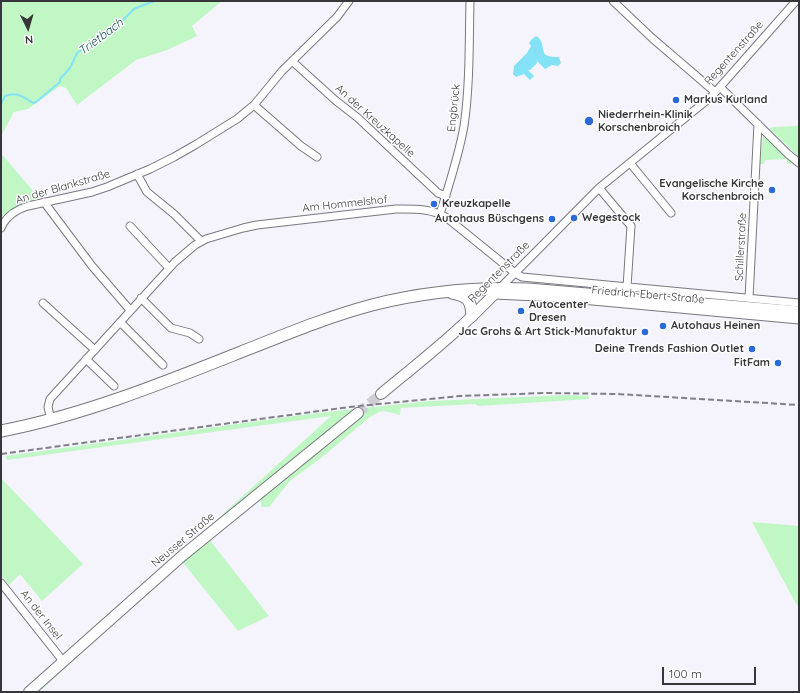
<!DOCTYPE html>
<html>
<head>
<meta charset="utf-8">
<style>
	body { margin:0 }
	#map { position:relative; width:800px; height:693px; overflow:hidden; background:#f5f4fd; font-family:Quicksand,sans-serif }
	canvas { display:block }
	.frame { position:absolute; inset:0; border:2px solid #37373b; pointer-events:none }
	.north { position:absolute; left:8px; top:8px; width:40px; height:40px; -webkit-text-stroke:3px #fff; paint-order:stroke; rotate:175deg; font-size:11px; font-weight:700; line-height:16px; text-align:center; color:#37373b }
	.north::after { content:''; display:block; margin:auto; width:14px; height:18px; background:#37373b; clip-path:polygon(50% 0,100% 100%,50% 72%,0 100%) }
	.scale { position:absolute; left:662px; top:667px; width:94px; height:18px; box-sizing:border-box; border:2px solid #37373b; border-top:0; padding-left:5px; font-size:12px; line-height:14px; white-space:nowrap; color:#37373b; -webkit-text-stroke:3px #fff; paint-order:stroke }
</style>
</head>
<body>
<div id="map">
<canvas width="800" height="693"></canvas>
<div class="frame"></div>
<div class="north">N</div>
<div class="scale">100 m</div>
</div>
<script>
const ctx = document.querySelector('canvas').getContext('2d');
ctx.lineJoin = 'round';
function fillPath(path, color) { ctx.fillStyle = color; ctx.fill(path, 'evenodd'); }
function stroke(path, color, width, dash) { ctx.strokeStyle = color; ctx.lineWidth = width; ctx.lineCap = dash ? 'butt' : 'round'; ctx.setLineDash(dash || []); ctx.stroke(path); }
function write(font, color, halo, rows, align = 'center') {
  ctx.font = font + ' Quicksand,sans-serif'; ctx.lineWidth = 3; ctx.setLineDash([]); ctx.textBaseline = 'middle'; ctx.strokeStyle = halo; ctx.fillStyle = color; for (const [text, x, y, turn = 0] of rows) {
    ctx.save(); ctx.translate(x, y); ctx.rotate((+turn || 0) * Math.PI / 180); ctx.textAlign = isNaN(turn) ? turn : align; if (halo) ctx.strokeText(text, 0, 0); ctx.fillText(text, 0, 0); ctx.restore();
  }
}
fillPath(new Path2D(`
	M1 1H222L192 26 197 36 167 50 136 60 77 105 66 88 60 86 28 109 14 112 1 136Z
	M799 124V157L770 129 772 127 796 126Z
	M763 136 791 160V164H787V159L765 160 764 164H760Z
	M1 153 39 198 38 200C24 203 9 207 1 219Z
	M568 395 589 396V399L478 406 475 404 401 408 400 415 384 411 379 412 370 417 321 458 290 481 269 507H262C260 502 260 500 263 496L362 412 354 409 430 401Z
	M353 409 289 464 213 525 212 524 331 416 7 460 6 456 294 416Z
	M1 478 83 564 42 601 20 574 9 585 1 575Z
	M752 522 799 526V608L795 602Z
	M209 539 269 616 238 631 181 560Z
	M83 648 85 650 39 692H34Z`), '#c0f7c4');
fillPath(new Path2D(`
	M536 36C545 41 541 51 546 55 550 57 556 57 559 57L561 63 558 66 552 65 545 69 537 61V63L530 70H528L534 76 530 80 524 74 516 77 514 75H513L514 66 527 53 531 46 529 43 531 40Z`), '#84e2f7');
stroke(new Path2D(`
	M1 104 5 96C17 91 23 97 33 103L36 102 60 82V79L70 68 77 53 123 20 134 9 154 1`), '#84e2f7', 2);
stroke(new Path2D(`
	M358 413 381 394`), '#cfced6', 10, [10, 5]);
const street = new Path2D(`
	M613 1 652 38 715 92
	M292 61 335 100 358 118 438 193 446 196
	M720 87 788 154 799 163
	M254 105 301 146 317 157
	M630 163 671 213
	M137 174 147 192 174 214 201 241
	M599 188 631 226 627 287
	M44 202 92 266 130 310
	M440 214C449 185 459 155 464 126 470 85 469 42 470 1
	M130 226 169 268
	M1 228C6 216 15 210 28 206L92 192 107 187 150 169 174 157 195 145 237 119 254 105 282 71 337 17 349 1
	M500 288 599 188 712 96 796 1
	M494 295 560 298 799 320
	M141 298 171 328 190 333 199 339
	M749 298 758 124
	M43 303 95 350
	M120 322 163 365
	M86 359 114 386
	M51 420 48 407 50 399 175 262 195 245 206 239 243 228 257 225 396 209C413 209 432 208 447 218L515 273 522 277 799 303
	M1 583 63 661`);
const secondary = new Path2D(`
	M381 394C422 360 464 327 500 288
	M29 692 182 556 358 413`);
const primary = new Path2D(`
	M452 293C468 296 471 300 472 316
	M1 431C84 415 163 383 241 352 284 335 327 317 372 305 423 292 475 287 528 289L799 312`);
stroke(street, '#78787f', 9);
stroke(secondary, '#78787f', 12);
stroke(primary, '#78787f', 13);
stroke(street, '#fff', 7);
stroke(secondary, '#fff', 10);
stroke(primary, '#fff', 11);
stroke(new Path2D(`
	M1 454 349 407 460 396 544 393 618 394 799 405`), '#7f7f85', 2, [6, 3]);
for (const [x, y, r, color] of [
	[676,100,4,"#296ad7"],
	[589,121,5,"#296ad7"],
	[772,190,4,"#296ad7"],
	[434,204,4,"#296ad7"],
	[574,218,4,"#296ad7"],
	[552,219,4,"#296ad7"],
	[521,311,4,"#296ad7"],
	[663,326,4,"#296ad7"],
	[645,332,4,"#296ad7"],
	[752,349,4,"#296ad7"],
	[778,363,4,"#296ad7"]
]) { const dot = new Path2D(); dot.arc(x, y, r, 0, 2 * Math.PI); ctx.fillStyle = color; ctx.fill(dot); stroke(dot, '#fff', 1.5); }
write('11px', '#37373b', '#fff', [
	["Regentenstraße",734,53,-48],
	["Engbrück",454,108,-84],
	["An der Kreuzkapelle",375,121,42],
	["An der Blankstraße",63,187,-16],
	["Am Hommelshof",345,204,-6],
	["Schillerstraße",741,247,-87],
	["Regentenstraße",499,272,-45],
	["Friedrich-Ebert-Straße",648,295,5],
	["Neusser Straße",183,540,-40],
	["An der Insel",41,615,52]
]);
write('bold 11px', '#37373b', '#fff', [
	["Markus Kurland",684,100],
	["Niederrhein-Klinik",598,115],
	["Korschenbroich",598,128],
	["Evangelische Kirche",764,184,"right"],
	["Korschenbroich",764,197,"right"],
	["Kreuzkapelle",442,204],
	["Wegestock",582,218],
	["Autohaus Büschgens",544,219,"right"],
	["Autocenter",529,305],
	["Dresen",529,318],
	["Autohaus Heinen",671,326],
	["Jac Grohs & Art Stick-Manufaktur",637,332,"right"],
	["Deine Trends Fashion Outlet",744,349,"right"],
	["FitFam",770,363,"right"]
], 'left');
write('italic 12px', '#114a55', '#fff', [
	["Trietbach",101,37,-37]
]);
</script>
</body>
</html>
